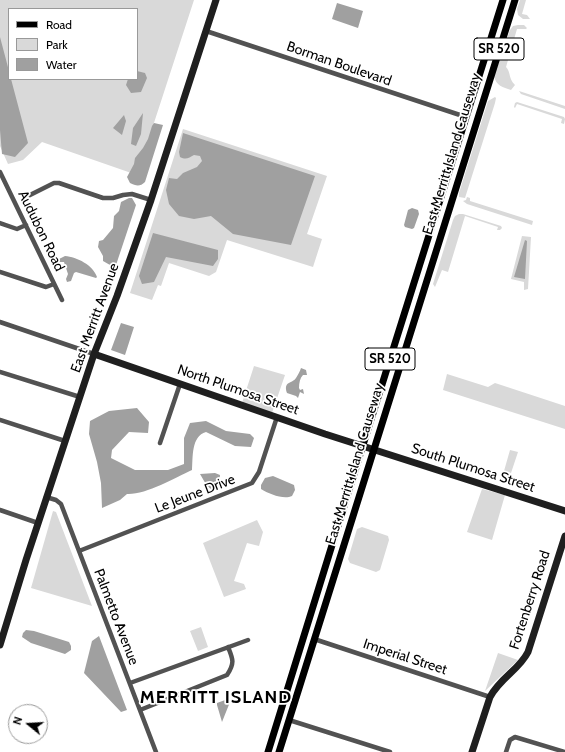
<!DOCTYPE html>
<html>
<head>
<meta charset="utf-8">
<style>
	body { margin:0 }
	#map { position:relative; width:565px; height:752px; overflow:hidden; background:#fff; font-family:Cabin,sans-serif }
	canvas { display:block }
	.legend { position:absolute; left:8px; top:8px; width:130px; height:72px; box-sizing:border-box; background:#fff; border:1px solid #999; margin:0; padding:5px 7px; list-style:none; font-size:12px; color:#000 }
	.legend li { display:flex; align-items:center; gap:8px; height:20px }
	.legend b { width:20px; border:1px solid #999 }
	.north { position:absolute; left:8px; top:704px; width:40px; height:40px; box-sizing:border-box; background:#fff; border:1px solid #999; border-radius:50%; rotate:288deg; font-size:11px; font-weight:700; line-height:16px; text-align:center; color:#000 }
	.north::after { content:''; display:block; margin:auto; width:14px; height:18px; background:#000; clip-path:polygon(50% 0,100% 100%,50% 72%,0 100%) }
</style>
</head>
<body>
<div id="map">
<canvas width="565" height="752"></canvas>
<ul class="legend">
<li><b style="height:5px;background:#000"></b>Road</li>
<li><b style="height:11px;background:#d9d9d9"></b>Park</li>
<li><b style="height:11px;background:#a0a0a0"></b>Water</li>
</ul>
<div class="north">N</div>
</div>
<script>
const ctx = document.querySelector('canvas').getContext('2d');
ctx.lineJoin = 'round';
function fillPath(path, color) { ctx.fillStyle = color; ctx.fill(path, 'evenodd'); }
function stroke(path, color, width, dash) { ctx.strokeStyle = color; ctx.lineWidth = width; ctx.lineCap = dash ? 'butt' : 'round'; ctx.setLineDash(dash || []); ctx.stroke(path); }
function write(font, color, halo, rows, align = 'center') {
  ctx.font = font + ' Cabin,sans-serif'; ctx.lineWidth = 3.5; ctx.setLineDash([]); ctx.textBaseline = 'middle'; ctx.strokeStyle = halo; ctx.fillStyle = color; for (const [text, x, y, turn = 0] of rows) {
    ctx.save(); ctx.translate(x, y); ctx.rotate((+turn || 0) * Math.PI / 180); ctx.textAlign = isNaN(turn) ? turn : align; if (halo) ctx.strokeText(text, 0, 0); ctx.fillText(text, 0, 0); ctx.restore();
  }
}
fillPath(new Path2D(`
	M0 0H194L137 175 42 142 23 160 8 164 0 146ZM9 9H137V79H9Z
	M520 0H526L522 14 527 15 530 19H523L518 15 517 9Z
	M518 25H524L527 28 526 29H517L506 67C511 72 508 78 515 85L511 90C503 87 496 86 494 76L510 30 513 26Z
	M519 91 565 106V109L521 94Z
	M495 97 496 98 495 103 465 198 459 197V193L488 101Z
	M517 102 564 117 565 119 564 124 561 123 562 119 517 104 515 108 514 107 515 103Z
	M183 129 327 176 307 234 322 239 313 267 227 240 216 272 209 276 169 263 161 286 158 285 152 300 130 293Z
	M467 197 470 198V201L533 221 532 225 467 204 463 201 466 200Z
	M459 214H463L501 226 502 228 500 230H497L498 227 465 216 448 272 442 270 435 287 433 284 453 220 455 216Z
	M522 236 531 237 528 289 524 290V282L511 279Z
	M254 366 285 375 272 413 242 403Z
	M447 374 488 387 495 383 565 406V429L443 390Z
	M510 450 518 452 511 473 504 471Z
	M482 489 505 495 492 540 467 532Z
	M53 511 56 512 92 606 31 588Z
	M257 520 263 532 259 546 247 543 234 581 244 584 246 589 224 597 203 543Z
	M362 527 388 536 389 540 380 570 376 572 350 563 348 559 357 529Z
	M201 627 208 647 198 651 190 631Z
	M498 653 518 660 485 691Z`), '#d9d9d9');
fillPath(new Path2D(`
	M337 3 363 11 358 28 332 19Z
	M0 37 9 71V79H11L28 143 15 157 2 154 0 130Z
	M137 71 145 73 147 78 141 92 131 93 126 85 128 79H137Z
	M143 113 141 134 136 146 131 144 133 128Z
	M124 115 126 121 122 135 113 128Z
	M154 123 163 125 145 182C140 187 136 186 130 183L127 177 134 164 135 158 143 148 148 139 152 126Z
	M183 133 315 176 291 245 233 234 211 216 194 219 179 216 169 204 166 190 169 178 177 179 183 173 197 167 202 161 200 156 194 155C189 158 186 160 180 157L179 152Z
	M129 198H132L136 205 116 265 112 269 110 265 103 261V256L98 247 99 241 103 240 113 228 114 216 119 211 121 202Z
	M412 208 418 210 419 214 414 228 412 229 405 227 404 225 408 210Z
	M153 233 218 250V259L213 266 166 257 154 282 142 284 139 276Z
	M525 240 527 241 525 279 514 277Z
	M65 256C77 257 93 265 97 277L96 278 76 272 74 273 71 281 67 282 66 279 68 274 64 262H57L59 259Z
	M121 323 134 327 125 355 111 350Z
	M301 368 306 370 307 375H303C300 378 299 383 299 388L300 390 303 389 304 394 300 392 298 398 296 396 287 393C283 381 292 384 296 378 298 375 300 371 301 368Z
	M137 408 149 422 148 433 129 432 112 450 111 458 135 470H168L184 464V438L190 423 206 421 226 431 250 434 254 438 251 447 235 446 206 432C191 436 193 458 192 470 175 478 145 495 127 494L120 500 102 508 101 483 97 462 89 434 90 421 109 411Z
	M215 473 220 475 219 486 211 489 207 486 200 474Z
	M273 476 294 485 295 490 292 496C284 500 269 494 261 489V485L265 478Z
	M26 630 34 631 69 642 71 646V650L65 654 31 643 22 637 23 633Z
	M99 636 127 710 121 712 84 673 92 641Z
	M228 699H230V702L222 722 217 705V703Z`), '#a0a0a0');
stroke(new Path2D(`
	M206 31 466 117
	M0 172 62 300
	M28 196 54 183H59L103 198H113L123 195 132 194 151 200
	M0 223 17 229 26 225
	M0 272 46 287 54 284
	M0 322 94 354
	M0 372 80 397
	M0 420 65 441
	M160 443 180 384
	M46 497 56 500 61 504 156 752
	M0 510 38 523
	M79 551 252 483 259 472 277 417
	M314 639 490 697
	M130 683 248 640
	M140 710 227 675C235 663 233 659 228 647
	M289 720 390 752
	M506 752 510 740 515 737 565 752`), '#525252', 4.5);
stroke(new Path2D(`
	M94 354 325 434 565 511
	M0 645 26 560 94 354 117 296 151 200 216 0
	M472 752 490 697C501 677 519 670 528 652L565 536`), '#1f1f1f', 7);
stroke(new Path2D(`
	M268 752 363 445 503 0
	M279 752 515 0`), '#000', 7);
for (const [x, y, w] of [
	[499,49,50],
	[390,359,50]
]) { const box = new Path2D(); box.roundRect(x - w / 2, y - 11, w, 22, 3); ctx.fillStyle = '#fff'; ctx.fill(box); stroke(box, '#000', 1); }
write('bold 13px', '#000', null, [
	["SR 520",499,49],
	["SR 520",390,359]
]);
write('14px', '#000', '#fff', [
	["Borman Boulevard",339,64,19],
	["East Merritt Island Causeway",452,154,-73],
	["Audubon Road",41,231,64],
	["East Merritt Avenue",95,318,-70],
	["North Plumosa Street",238,390,19],
	["East Merritt Island Causeway",355,464,-73],
	["South Plumosa Street",473,468,18],
	["Le Jeune Drive",195,494,-21],
	["Fortenberry Road",530,600,-72],
	["Palmetto Avenue",116,617,69],
	["Imperial Street",405,657,18]
]);
ctx.letterSpacing = '1px';
write('bold 18px', '#000', '#fff', [
	["MERRITT ISLAND",216,698]
]);
ctx.letterSpacing = '0px';
</script>
</body>
</html>
